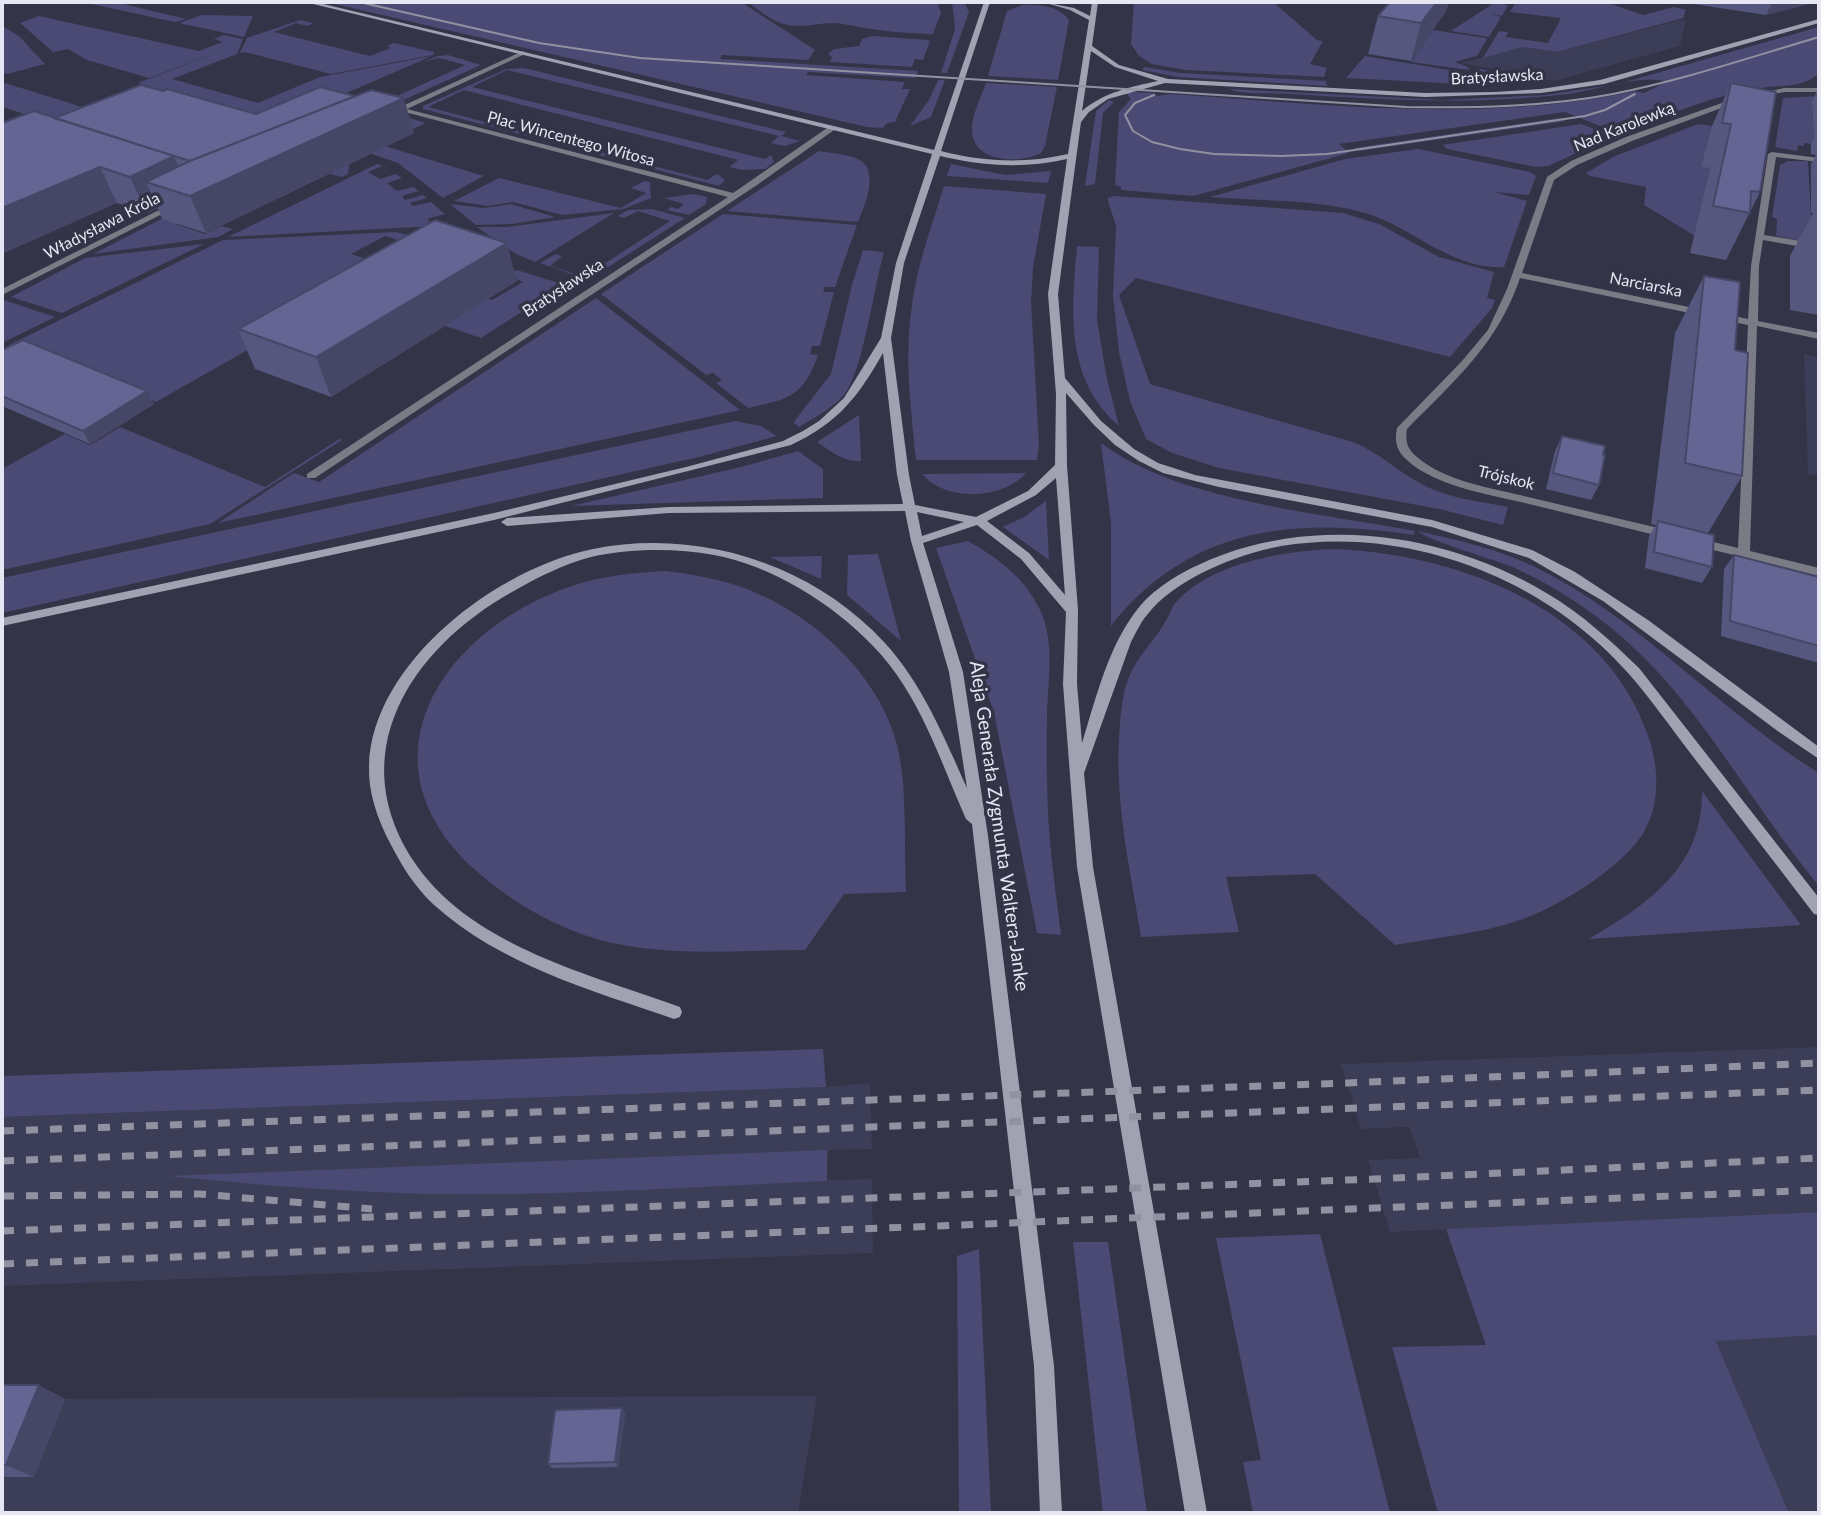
<!DOCTYPE html>
<html>
<head>
<meta charset="utf-8">
<style>
	body { margin:0 }
	#map { position:relative; width:1821px; height:1515px; overflow:hidden; background:#333447; font-family:Lato,sans-serif }
	canvas { display:block }
	.frame { position:absolute; inset:0; border:4px solid #e6e7f3; pointer-events:none }
</style>
</head>
<body>
<div id="map">
<canvas width="1821" height="1515"></canvas>
<div class="frame"></div>
</div>
<script>
const ctx = document.querySelector('canvas').getContext('2d');
ctx.lineJoin = 'round';
function fillPath(path, color) { ctx.fillStyle = color; ctx.fill(path, 'evenodd'); }
function stroke(path, color, width, dash) { ctx.strokeStyle = color; ctx.lineWidth = width; ctx.lineCap = dash ? 'butt' : 'round'; ctx.setLineDash(dash || []); ctx.stroke(path); }
function write(font, color, halo, rows, align = 'center') {
  ctx.font = font + ' Lato,sans-serif'; ctx.lineWidth = 7; ctx.setLineDash([]); ctx.textBaseline = 'middle'; ctx.strokeStyle = halo; ctx.fillStyle = color; for (const [text, x, y, turn = 0] of rows) {
    ctx.save(); ctx.translate(x, y); ctx.rotate((+turn || 0) * Math.PI / 180); ctx.textAlign = isNaN(turn) ? turn : align; if (halo) ctx.strokeText(text, 0, 0); ctx.fillText(text, 0, 0); ctx.restore();
  }
}
fillPath(new Path2D(`
	M1680 20 1686 21 1680 46 1554 81 1461 63 1522 47 1557 52Z
	M1804 354 1819 357V476L1808 474Z
	M1819 1047V1212L1390 1232 1368 1160 1420 1158 1409 1127 1361 1129 1341 1064Z
	M870 1083 872 1149 828 1150 827 1180 872 1179 873 1253 2 1286V1117L826 1087Z
	M1819 1335V1513H1789L1716 1340Z
	M817 1396 798 1513H2V1399Z`), '#3c3d56');
fillPath(new Path2D(`
	M91 2H115L186 19 175 22 87 3Z
	M326 2H741L815 50 808 60 722 55 720 59 918 71 915 78 808 72 806 75 905 82 902 89H910L895 122 887 123 883 128 867 127Z
	M747 2H934L938 4 941 13 933 34H929C899 33 872 30 843 24 822 20 806 30 784 24 771 21 758 9 747 2Z
	M952 2 965 4 969 12 947 73H941L955 29Z
	M1134 2H1273L1317 40 1323 41 1310 64 1327 68 1324 77 1186 70 1152 64 1139 56 1131 44Z
	M1516 2H1605L1643 15 1674 7 1686 10 1683 18 1557 52 1522 47 1483 58 1499 31 1508 32 1506 37 1548 43 1561 18 1510 12Z
	M1494 3 1508 5 1502 16 1490 14 1501 17 1489 37 1451 31Z
	M1023 5C1039 4 1059 6 1069 20L1058 80 988 76 1007 11Z
	M202 15 253 16 244 37 179 23Z
	M39 16 199 51 223 42 214 39 224 35 243 39 237 54 172 79 258 103 320 77 432 56 277 123 138 83 221 51 149 78 87 60 68 49 53 52 20 23Z
	M300 20 313 23 307 26 296 23 274 32 370 56 391 48 387 46 394 43 434 52 433 55 331 74 245 52 240 53 247 38Z
	M2 26 19 36 45 64 7 74 2 73Z
	M1819 27V73C1805 87 1787 85 1769 87 1718 93 1667 115 1620 134L1565 112 1339 144 1349 153 1193 196 1121 190V187L1115 185 1119 112 1131 99 1126 93 1129 92 1153 93 1158 96 1170 94C1324 104 1482 124 1635 91L1644 93 1666 82C1643 73 1595 91 1567 94 1475 105 1384 100 1292 94 1276 93 1240 95 1230 89L1443 100 1545 95 1618 84Z
	M1433 30 1486 38 1487 39 1477 56 1455 62 1468 67 1469 70 1411 62Z
	M872 36 927 40 930 41 923 60 915 59 912 67 830 62 832 57 828 54 834 49 859 46 862 39Z
	M448 55 481 65 331 133 327 128 465 65 439 58 423 62 438 56Z
	M1365 56 1467 73 1463 84 1346 78Z
	M1144 67 1181 73 1326 81 1327 86 1178 77 1142 70Z
	M524 68 786 132 782 136 800 141 785 146 771 143 779 136 507 70 472 87 765 159 771 155 774 162 765 169 742 170 729 167 738 160 464 90 428 107 707 180 717 174 725 180 719 186 423 109V106L506 69Z
	M1477 69H1480L1545 81 1467 84Z
	M938 80H945L931 117 910 126 929 100Z
	M2 82 143 126 96 136 2 107Z
	M986 83 1057 87 1045 146 1041 153C1021 164 973 163 972 131 971 116 981 97 986 83Z
	M1819 96 1812 101 1814 139 1819 145 1804 143V146L1798 145 1797 151 1775 147 1783 98Z
	M1109 100 1114 102 1103 113 1095 184 1085 186 1096 111Z
	M409 118 426 123 408 131 368 141 484 176 443 198 398 163 343 144Z
	M1560 118 1566 121 1359 151 1354 148Z
	M1581 124 1614 136 1548 166 1536 167 1447 149 1442 145Z
	M1698 124 1712 126 1702 166 1710 168 1696 230 1736 239V242L1695 236 1644 205 1646 187 1590 176 1586 173 1615 156Z
	M326 149 350 157 348 174 342 177 330 174 340 168 316 161 176 224 205 234 221 226 233 229 218 237 93 254 214 192Z
	M1418 149 1530 172 1536 176 1529 195 1494 192 1527 201 1504 267C1451 270 1413 227 1365 213 1317 199 1260 201 1210 197L1345 159Z
	M819 151C831 153 847 154 858 159 881 170 864 207 858 222L727 211Z
	M1788 161H1808L1811 218 1819 244 1776 236 1777 219 1772 217 1780 165Z
	M377 164 383 166 368 172 380 179 395 174 402 178 387 183 397 191 413 187 419 191 402 196 405 200 423 195 427 198 410 203 413 206 431 202 445 214 427 219 435 226 228 237Z
	M951 164 1005 175 1051 171 1048 183 947 176Z
	M499 178 621 208 646 193 631 188 644 181 650 182 651 198 623 209 562 215 513 202 488 206 454 201Z
	M944 186 1046 194 1033 268 1031 302 1039 445 1037 460H916C911 408 904 356 912 305 917 265 932 225 944 186Z
	M694 194 707 197 706 204 689 215 667 210 671 207 678 209 684 204 664 198Z
	M1115 196 1343 213 1379 224 1439 257 1494 272 1487 298 1495 300 1492 308 1450 357 1136 278 1119 295 1150 384 1353 442C1378 452 1395 469 1418 482 1445 498 1478 501 1508 507L1503 525 1439 509 1219 468 1172 453 1146 439 1130 401 1119 352 1113 295 1116 226 1108 201V198Z
	M450 204 484 208 511 204 555 217 512 224 476 225Z
	M652 209 685 218 588 280 540 263 556 254 562 256 550 266 584 277 670 221 638 211 624 218 618 216 628 210Z
	M614 213 535 262 516 254 477 227H507Z
	M723 214 857 225 835 287H825L823 292H834L820 346H812L810 354 818 355C803 397 789 399 748 408L716 383 722 380 713 373 706 375 601 294Z
	M396 232 411 236 401 241 385 236 351 254 492 300 523 282 507 275 517 270 565 285 548 296 555 299 539 309 531 306 481 338 348 293 156 402 9 345 223 240Z
	M204 244 62 313 11 297 85 258Z
	M1077 246 1099 247 1097 320 1107 379 1119 426C1065 379 1071 312 1077 246Z
	M863 250 884 252C874 286 863 374 843 396 831 409 814 418 799 427L794 423 796 419 831 374 852 285Z
	M596 298 740 410 218 523 294 473 319 482Z
	M4 300 55 317 2 343V302Z
	M859 415 861 461C843 462 832 452 817 442Z
	M735 421 761 426 777 436 699 457 2 613V578Z
	M120 427 265 487 339 439 342 440 210 524 2 570V469L65 434 90 445Z
	M1101 443C1178 501 1320 513 1415 531L1413 535C1295 517 1190 526 1111 626V523Z
	M798 451 823 469V498L571 506 741 467Z
	M1026 473C1003 500 945 502 922 474Z
	M1046 501 1049 560 1003 527 1024 517Z
	M1418 531C1458 540 1498 549 1535 567 1640 618 1720 712 1819 773V886C1748 801 1697 697 1610 627 1580 603 1549 584 1515 568 1496 560 1426 540 1418 531Z
	M968 541C998 558 1025 578 1040 610 1056 643 1047 685 1047 721 1046 751 1047 782 1048 812 1050 853 1056 894 1061 935L1037 933 994 712 936 548Z
	M1337 549C1462 555 1609 611 1650 741 1660 775 1660 813 1637 842 1611 874 1554 910 1514 922 1476 934 1434 938 1395 945L1315 874 1226 877 1239 932 1141 937C1130 867 1113 796 1120 725 1121 710 1123 691 1129 677 1137 657 1153 642 1164 624 1168 618 1170 611 1174 605 1207 563 1287 550 1337 549Z
	M878 554 901 641 847 595 848 555Z
	M822 556 821 579 770 557Z
	M665 571C699 575 732 581 763 596 825 625 885 684 899 753 907 794 904 849 906 892L844 894 805 950C732 950 654 959 584 935 542 920 505 897 472 867 357 759 443 632 566 588 598 576 631 573 665 571Z
	M1702 791 1801 925 1589 939C1649 903 1703 867 1702 791Z
	M823 1049 826 1087 2 1117V1076Z
	M827 1150V1181C710 1186 593 1194 476 1194 373 1195 270 1186 168 1176Z
	M1819 1212V1335L1716 1341 1789 1513H1438L1392 1347 1486 1345 1446 1229Z
	M1320 1234 1390 1513H1253L1243 1462 1261 1460 1216 1238Z
	M1073 1242H1108L1147 1513H1103Z
	M979 1249 991 1513H959L957 1256Z`), '#4a4a74');
fillPath(new Path2D(`
	M523 51 525 54 407 109 733 193 830 126 837 128 757 185 315 478H307V474L728 197 401 111 391 115 387 113Z
	M1784 88H1819V92H1784L1758 97 1754 95Z
	M1736 98 1743 100 1632 141 1577 165 1554 180 1522 273 1748 319 1751 266 1768 154 1772 152 1819 158V162L1776 157 1764 235 1819 244V250L1763 240 1759 266 1758 321 1819 333V339L1757 326 1750 551 1819 568V576L1693 545 1691 542 1697 538 1738 548 1748 325 1520 278C1498 344 1454 381 1407 429 1405 441 1407 449 1417 457 1446 482 1492 488 1528 497 1577 509 1626 520 1675 532V538L1671 539C1624 527 1577 516 1529 504 1493 495 1437 487 1408 461 1397 452 1394 442 1397 428L1462 361 1488 330 1507 289 1547 177 1571 161 1626 137Z
	M173 203 180 205 2 295V289Z`), '#7a7b85');
fillPath(new Path2D(`
	M305 2H315L934 150 984 2H990L941 151C983 162 1025 164 1068 154L1089 20 1070 10 1043 2 1074 8 1090 16 1092 2H1098L1092 46 1119 65 1168 79 1425 93 1495 92 1541 89 1600 80 1819 19V23L1604 84 1541 93 1425 97 1165 83 1108 99 1089 112 1081 122 1058 294 1065 378 1101 421 1134 449 1158 463 1195 475 1432 520 1532 550 1575 572 1648 620 1819 747V759L1779 732 1603 601 1529 558 1432 527 1219 487 1163 473 1139 461 1115 445 1094 425 1066 393 1067 466 1078 610 1077 684 1082 743C1096 698 1109 643 1140 606 1163 579 1203 561 1236 550 1339 518 1456 538 1548 594 1582 614 1611 641 1639 668L1819 898V915L1814 914C1773 860 1732 807 1691 754 1671 728 1651 699 1629 674 1545 578 1408 525 1281 546 1238 554 1174 579 1147 615 1140 623 1136 633 1131 642L1084 773 1093 867 1207 1513H1185L1077 867 1063 684 1066 612 1021 559 977 525 923 543 963 672 988 836 1054 1366 1062 1513H1040L1034 1366 972 824 966 819C940 760 919 693 873 646 832 603 772 566 714 555 676 548 629 548 591 557 563 564 537 578 512 592 410 649 340 756 417 866 474 947 592 975 680 1007L682 1012 680 1017 674 1019C591 990 500 965 433 904 414 886 402 866 390 843 378 820 368 793 369 766 372 662 498 568 593 549 697 528 811 563 884 642 922 683 944 737 967 788L949 672 911 541 905 511 669 513 507 526 501 522 507 518 669 507 903 504 897 475 883 353C858 397 838 423 791 445L494 520 2 626V618L494 513 686 467 783 441 803 431 819 421 844 398 881 338 896 263 932 154ZM1091 51 1115 67 1158 81C1131 87 1104 92 1082 111ZM940 156C982 166 1024 169 1067 159L1048 294 1056 394 1055 465 1028 491 976 517 915 505 909 475 891 338 904 263ZM1056 478 1065 595 1029 553 987 521 1036 495ZM917 512 964 522 922 536Z`), '#a0a1b1');
stroke(new Path2D(`
	M359 2 539 43 640 58 1406 107C1475 108 1545 107 1613 94 1683 80 1751 57 1819 37
	M1154 95 1135 103 1125 115 1133 131 1152 142 1180 149 1214 154 1281 156 1327 154 1585 116 1605 110 1635 94`), '#9192a1', 2);
stroke(new Path2D(`
	M2 1131 1347 1083 1819 1063
	M2 1161 1819 1090
	M2 1196 200 1194 372 1209
	M2 1231 1374 1179 1819 1158
	M2 1264 1819 1190`), '#9192a1', 7, [12, 12]);
fillPath(new Path2D(`
	M1390 2H1449L1446 11 1411 61 1368 54 1378 16Z
	M1680 2H1816L1766 15Z
	M1731 83 1760 192 1726 260 1690 253 1710 168 1701 167 1712 126Z
	M1819 87V315L1790 310V256L1813 213H1811V164L1816 155 1811 154V144L1814 139 1812 101Z
	M163 91 256 114 414 133 206 233 162 219 158 208 147 213 117 203 54 118Z
	M1704 276 1735 350 1742 476 1708 533 1712 567 1702 583 1645 568 1649 536 1656 525 1651 524 1675 333Z
	M517 281 331 397 255 369 238 329Z
	M2 350 154 404 90 444 2 406Z
	M1562 436 1603 455 1599 485 1591 500 1546 489 1555 451Z
	M1734 555 1819 577V663L1721 636 1724 569Z
	M2 1385 65 1399 34 1477H2Z
	M622 1408 625 1413 618 1467 552 1468 548 1464Z`), '#56577e');
fillPath(new Path2D(`
	M1437 2H1449L1446 11 1411 61 1421 23Z
	M1772 2H1816L1766 15Z
	M404 98 414 133 206 233 190 196Z
	M174 156 189 192 146 182 158 208 147 213 130 177Z
	M100 167 117 203 2 254V208Z
	M507 243 517 281 331 397 316 357Z
	M147 391 154 404 90 444 83 431Z
	M39 1385 65 1399 34 1477 6 1465Z
	M622 1408 625 1413 618 1467 615 1462Z`), '#464767');
const building = new Path2D(`
	M1390 2H1437L1421 23 1378 16Z
	M1731 83 1776 92 1760 192 1751 191 1750 213 1713 206 1731 124 1722 123Z
	M141 85 163 91 167 89 256 114 320 87 355 96 190 161 54 118Z
	M371 90 404 98 190 196 146 182 192 160Z
	M34 111 174 156 130 177 100 167 2 208V123Z
	M435 220 507 243 316 357 238 329Z
	M1704 276 1740 282 1735 350 1748 353 1742 476 1685 463Z
	M23 340 147 391 83 431 2 396V350Z
	M1562 436 1605 446 1603 455H1605L1599 485 1553 473Z
	M1658 521 1714 535 1712 567 1654 552Z
	M1734 555 1819 577V646L1730 621Z
	M2 1385H39L6 1465H2Z
	M622 1408 615 1462 548 1464 555 1410Z`);
fillPath(building, '#646593');
stroke(building, '#464767', 2);
write('16px', '#e6e7f3', '#333447', [
	["Bratysławska",1497,77,-3],
	["Nad Karolewką",1624,127,-22],
	["Plac Wincentego Witosa",571,139,15],
	["Władysława Króla",102,226,-27],
	["Narciarska",1646,285,11],
	["Bratysławska",563,288,-33],
	["Trójskok",1506,478,14]
]);
write('19px', '#e6e7f3', '#333447', [
	["Aleja Generała Zygmunta Waltera-Janke",999,826,82]
]);
</script>
</body>
</html>
